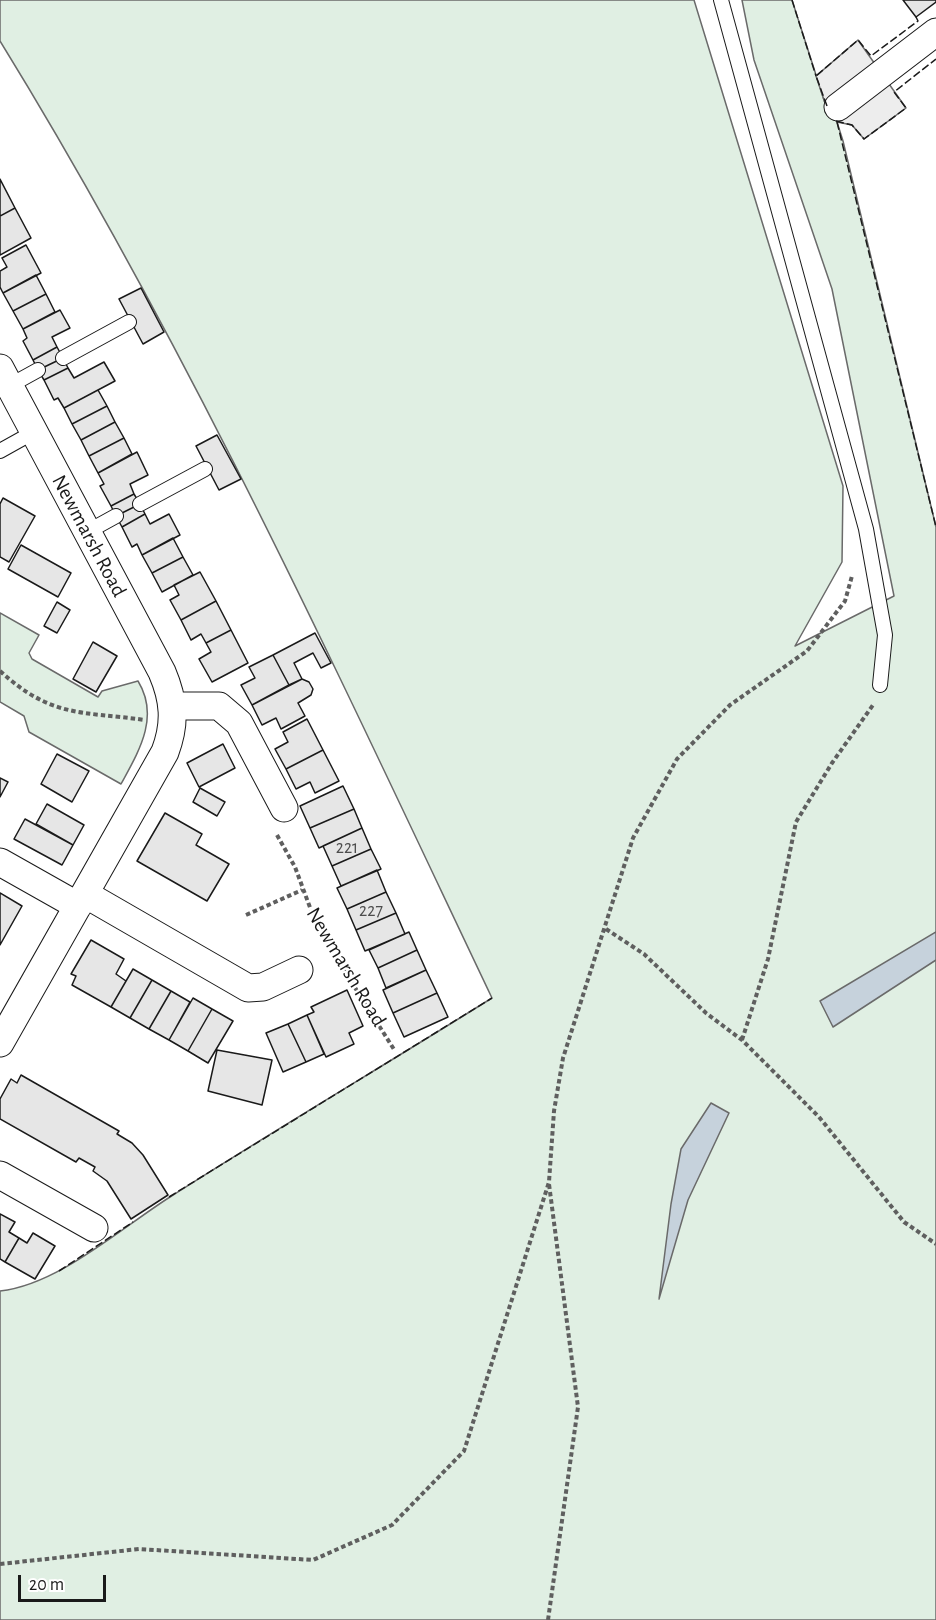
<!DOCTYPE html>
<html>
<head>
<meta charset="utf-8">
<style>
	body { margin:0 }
	#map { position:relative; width:936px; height:1620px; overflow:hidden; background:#fff; font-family:"Alegreya Sans",sans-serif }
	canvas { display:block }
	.scale { position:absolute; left:18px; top:1575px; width:88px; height:27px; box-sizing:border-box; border:3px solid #1a1a1a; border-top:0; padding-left:8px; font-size:18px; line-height:21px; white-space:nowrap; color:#1a1a1a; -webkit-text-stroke:4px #fff; paint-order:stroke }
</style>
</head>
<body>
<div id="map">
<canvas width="936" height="1620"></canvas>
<div class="scale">20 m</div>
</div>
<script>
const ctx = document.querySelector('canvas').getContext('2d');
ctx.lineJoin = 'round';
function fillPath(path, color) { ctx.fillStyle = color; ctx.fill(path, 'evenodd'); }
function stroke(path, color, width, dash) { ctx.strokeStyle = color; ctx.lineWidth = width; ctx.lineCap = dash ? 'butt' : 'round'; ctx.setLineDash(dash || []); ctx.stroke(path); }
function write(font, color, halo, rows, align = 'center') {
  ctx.font = font + ' "Alegreya Sans",sans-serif'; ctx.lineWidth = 4.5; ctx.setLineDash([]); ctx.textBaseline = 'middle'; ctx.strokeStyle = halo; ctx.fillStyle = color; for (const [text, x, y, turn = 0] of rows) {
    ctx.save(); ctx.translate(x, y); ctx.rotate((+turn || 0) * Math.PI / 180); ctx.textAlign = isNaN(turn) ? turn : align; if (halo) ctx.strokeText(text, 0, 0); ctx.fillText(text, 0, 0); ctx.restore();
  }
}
const green = new Path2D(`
	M0 0H694L843 486 842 562 795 646 894 596 832 289 754 60 742 0H792L825 103 837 122 843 141 936 527V1620H0V1291C58 1285 121 1228 170 1197 276 1129 385 1065 492 998 338 674 188 346 0 41Z
	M0 613 39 635 29 653 32 659 98 697 102 691 138 681C160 717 139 751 121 784L29 732 24 716 0 702Z`);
fillPath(green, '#e0efe3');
stroke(green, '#6a6a6a', 1.5);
const parking = new Path2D(`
	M858 40 906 108 864 139 852 125 837 122 825 103 816 76Z`);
fillPath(parking, '#ededed');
stroke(parking, '#6a6a6a', 1.5);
const water = new Path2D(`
	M936 932V960L833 1027 820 1001Z
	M711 1103 729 1113 688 1200 659 1299 671 1204 681 1149Z`);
fillPath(water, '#c6d2dc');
stroke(water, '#6a6a6a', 1.5);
const building = new Path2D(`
	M903 0H936V2L916 17Z
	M0 179 15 208 0 216Z
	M15 208 31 238 0 255V216Z
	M26 245 41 273 3 293 0 287V271L7 267 2 258Z
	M36 275 46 294 13 311 3 293Z
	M141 288 164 332 143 344 119 299Z
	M46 294 55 312 23 329 13 311Z
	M60 310 70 328 52 337 57 347 33 360 23 341 27 338 23 329Z
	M57 347 63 358 38 370 33 360Z
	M63 358 68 368 44 380 38 370Z
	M104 362 115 381 64 408 58 398 54 400 44 380 68 368 74 378Z
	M98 390 107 406 72 424 64 408Z
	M107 406 115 422 81 440 72 424Z
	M115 422 124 438 89 456 81 440Z
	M217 435 241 479 219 490 196 446Z
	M124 438 132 454 98 473 89 456Z
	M137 452 148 475 130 484 134 494 111 506 100 486 104 484 98 473Z
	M134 494 140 504 116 516 111 506Z
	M3 498 35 516 9 562 0 557V504Z
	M140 504 145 514 122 527 116 516Z
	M145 514 150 524 169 514 180 535 142 555 137 544 132 547 122 527Z
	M173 538 183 557 152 573 142 555Z
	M21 545 71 573 58 597 8 569Z
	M183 557 193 575 162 592 152 573Z
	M200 572 216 601 181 620 170 600 179 595 174 585Z
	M216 601 231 630 206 643 201 634 191 640 181 620Z
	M57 602 70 610 57 633 44 626Z
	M231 630 248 663 212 682 199 659 211 652 206 643Z
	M315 633 331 663 321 668 313 653 294 663 302 679 289 685 273 655Z
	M93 642 117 656 96 692 73 679Z
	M273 655 289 685 252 705 241 685 255 678 249 667Z
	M302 679 309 682 313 689 311 695 298 703 305 716 281 729 276 718 262 725 252 705Z
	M307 719 323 750 286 769 275 749 288 742 283 732Z
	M223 744 235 768 199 787 187 763Z
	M323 750 339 781 315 793 310 782 296 789 286 769Z
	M57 754 89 771 72 802 41 784Z
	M0 778 8 782 0 797Z
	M343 786 354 809 310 828 300 806Z
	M200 788 225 802 217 816 193 802Z
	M47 804 84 825 73 845 36 824Z
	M354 809 362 828 319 848 310 828Z
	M165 813 202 834 196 845 229 864 207 901 137 861Z
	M25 819 73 845 62 865 14 839Z
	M362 828 371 849 332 866 323 846Z
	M371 849 381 869 341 886 332 866Z
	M377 870 386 892 347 909 337 888Z
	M386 892 396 913 356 930 347 909Z
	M0 893 22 906 0 945Z
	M396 913 405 934 365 951 356 930Z
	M409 932 417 950 378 968 369 950Z
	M91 940 124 959 116 974 126 981 111 1007 72 985 76 976 71 974Z
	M417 950 426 970 386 988 378 968Z
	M133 969 152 980 130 1018 111 1007Z
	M426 970 437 993 393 1013 383 990Z
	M152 980 171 991 149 1029 130 1018Z
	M347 990 363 1026 349 1033 354 1044 326 1057 307 1015 314 1012 311 1007Z
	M171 991 190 1002 169 1040 149 1029Z
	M437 993 448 1017 404 1037 393 1013Z
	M193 998 212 1009 188 1051 169 1040Z
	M212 1009 233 1021 208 1063 188 1051Z
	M307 1015 324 1054 306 1062 288 1024Z
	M288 1024 306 1062 283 1072 266 1033Z
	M217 1050 272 1060 262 1105 208 1091Z
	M21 1075 119 1131 117 1134 132 1143 143 1155 168 1195 131 1219 107 1181 93 1171 95 1167 79 1158 76 1162 0 1119V1099L11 1079 17 1083Z
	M0 1214 15 1222 9 1232 19 1238 5 1262 0 1259Z
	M33 1233 55 1246 35 1279 5 1262 19 1238 27 1243Z`);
fillPath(building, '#e6e6e6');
stroke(building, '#1a1a1a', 1.5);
const lane = new Path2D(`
	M721 0 866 529 885 635 880 685
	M63 358 129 322
	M9 386 38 370
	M0 451 34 432
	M140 504 205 469
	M87 532 116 516`);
const street = new Path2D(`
	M838 107 936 32
	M0 368 162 672C174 700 176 723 165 752L0 1043
	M174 706H219L239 723 284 808
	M0 862 78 906
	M85 894 248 988 263 987 299 970
	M0 1175 94 1228`);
stroke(lane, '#1a1a1a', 16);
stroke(street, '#1a1a1a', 29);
stroke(new Path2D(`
	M0 671C52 718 80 711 145 720
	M277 835 295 867 318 929 395 1051
	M246 915 302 890
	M606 929 644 954 706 1013 742 1040 819 1117 904 1222 936 1244
	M742 1040 768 959 796 822 832 763 873 705
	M0 1564 139 1549 313 1560 392 1525 464 1451 549 1182 554 1111 563 1058 633 838 677 759 730 705 807 651 845 601 852 576
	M548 1620 578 1407 549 1184`), '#5f5f5f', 4, [4.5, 3]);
stroke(lane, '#fff', 14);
stroke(street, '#fff', 27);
stroke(new Path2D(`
	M792 0 816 76
	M827 106 816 76 858 40 871 56 918 21 916 17
	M836 121 852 125 864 139 906 108 894 92 936 59
	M837 122 936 527
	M169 1197 492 998
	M59 1271 133 1222`), '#1a1a1a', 1.5, [8, 3]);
write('18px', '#4d4d4d', null, [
	["221",347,848],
	["227",371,911]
]);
write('21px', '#1a1a1a', '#fff', [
	["Newmarsh Road",89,536,62],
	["Newmarsh Road",346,967,59]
]);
</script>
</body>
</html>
